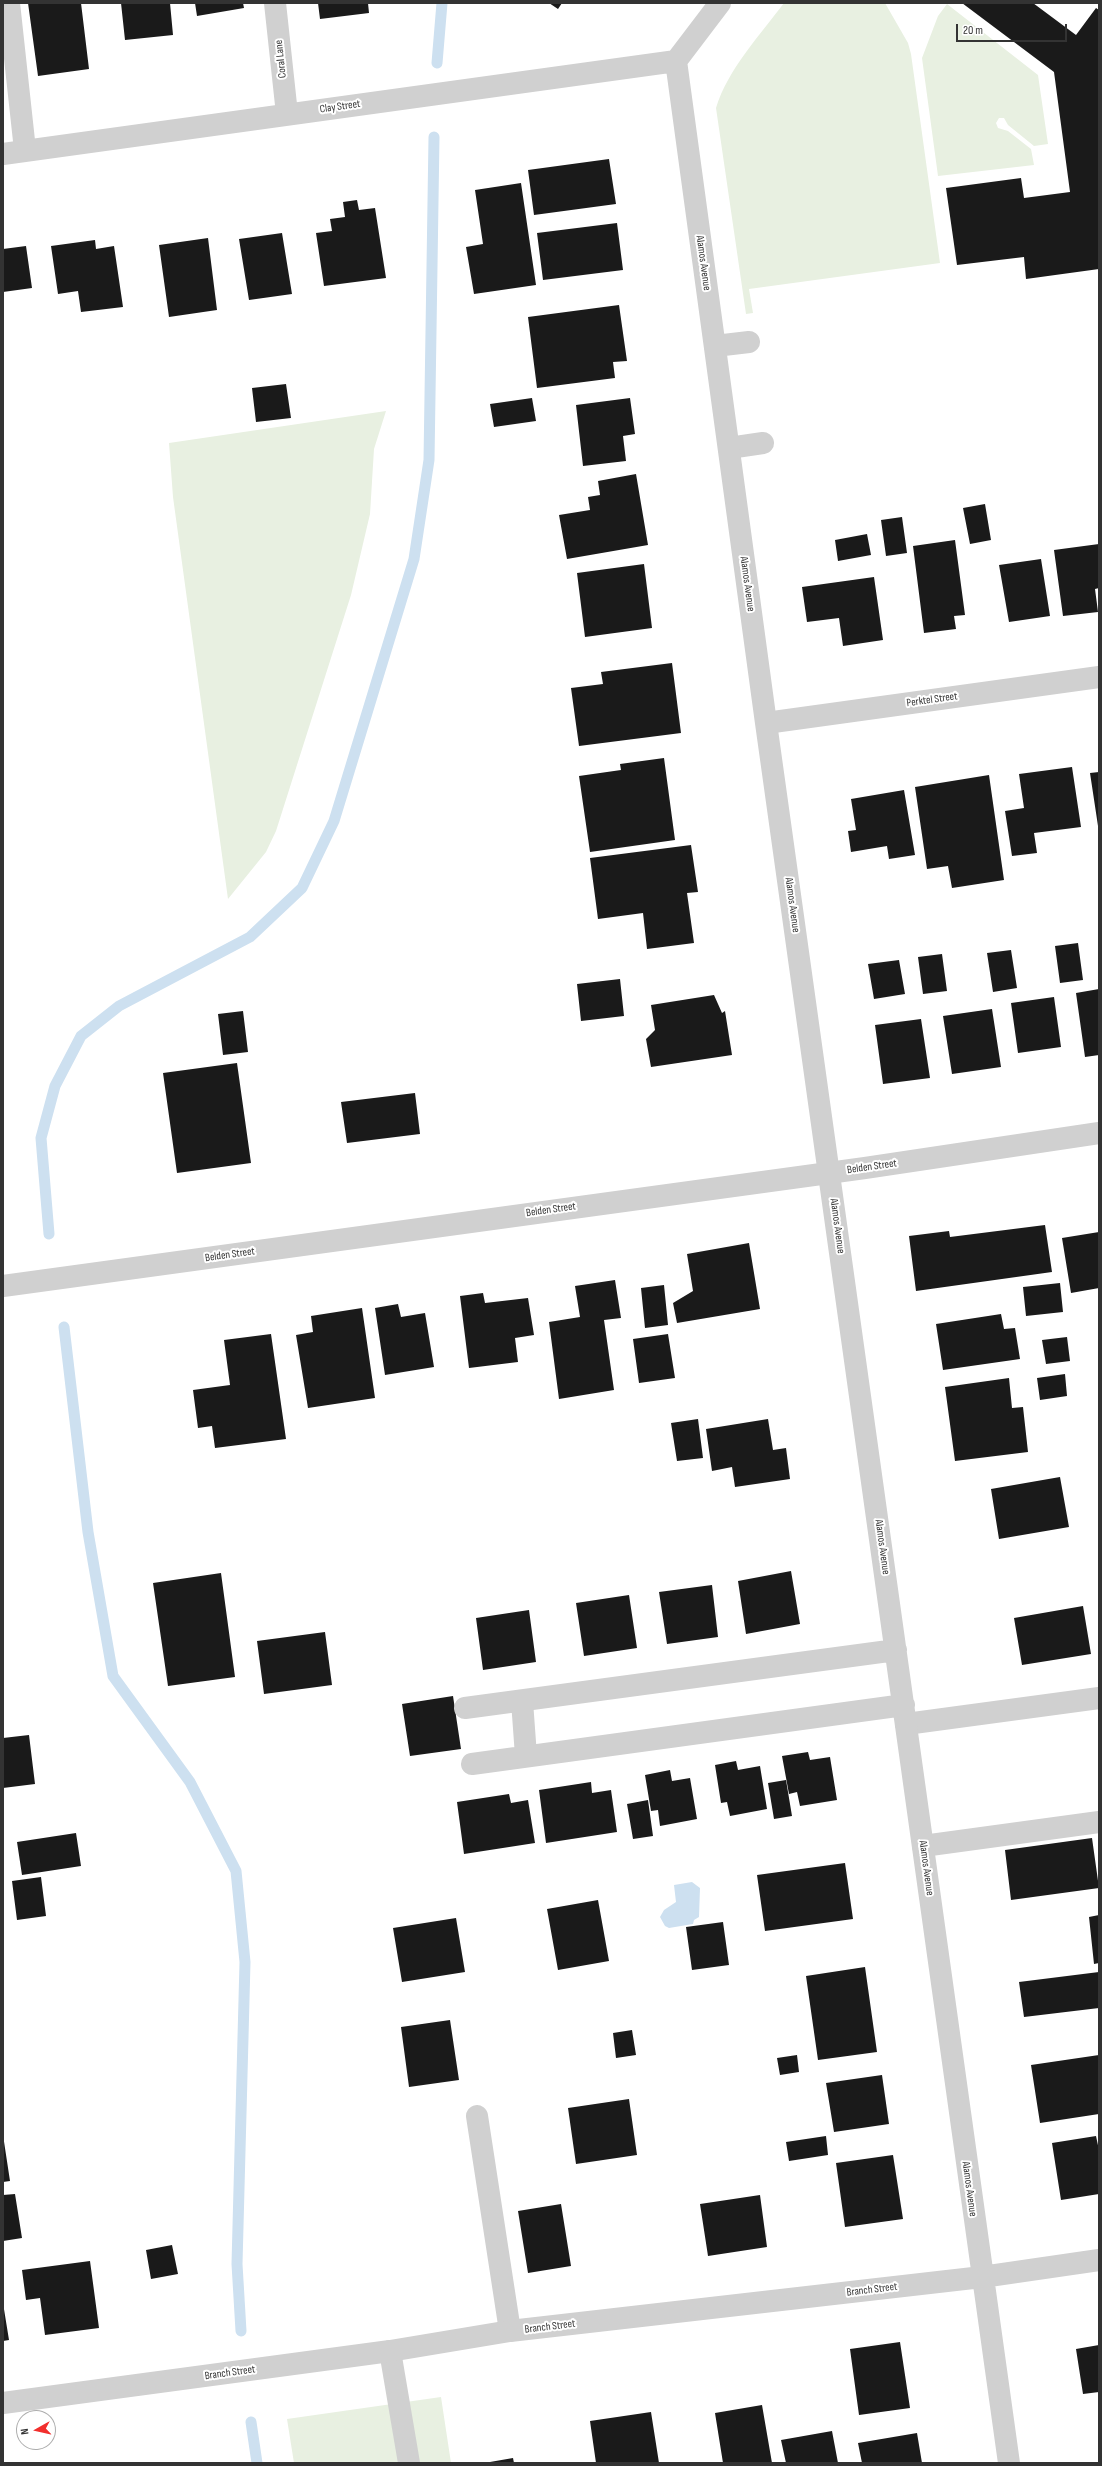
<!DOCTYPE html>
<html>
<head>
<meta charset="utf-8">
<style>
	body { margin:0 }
	#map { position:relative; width:1102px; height:2466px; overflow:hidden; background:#fff; font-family:"Sofia Sans Condensed",sans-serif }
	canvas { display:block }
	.frame { position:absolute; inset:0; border:4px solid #333; pointer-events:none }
	.north { position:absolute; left:16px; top:2410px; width:40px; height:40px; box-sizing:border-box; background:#fff; border:1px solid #adadad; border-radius:50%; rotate:262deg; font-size:11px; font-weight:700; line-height:16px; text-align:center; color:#333 }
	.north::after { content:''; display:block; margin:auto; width:14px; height:18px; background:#f22f2d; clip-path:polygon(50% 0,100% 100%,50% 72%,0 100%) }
	.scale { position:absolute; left:956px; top:24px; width:111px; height:18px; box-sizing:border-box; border:2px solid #333; border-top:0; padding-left:5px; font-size:12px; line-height:14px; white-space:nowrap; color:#333; -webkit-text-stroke:3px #fff; paint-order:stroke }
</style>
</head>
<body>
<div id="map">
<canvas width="1102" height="2466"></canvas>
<div class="frame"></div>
<div class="north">N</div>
<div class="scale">20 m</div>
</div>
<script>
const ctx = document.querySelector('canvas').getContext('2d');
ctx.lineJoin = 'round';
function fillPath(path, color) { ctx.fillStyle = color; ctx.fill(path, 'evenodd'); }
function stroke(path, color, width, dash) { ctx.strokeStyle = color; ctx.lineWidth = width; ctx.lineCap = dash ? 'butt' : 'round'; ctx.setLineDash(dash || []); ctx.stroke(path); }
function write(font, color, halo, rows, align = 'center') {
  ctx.font = font + ' "Sofia Sans Condensed",sans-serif'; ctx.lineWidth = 4; ctx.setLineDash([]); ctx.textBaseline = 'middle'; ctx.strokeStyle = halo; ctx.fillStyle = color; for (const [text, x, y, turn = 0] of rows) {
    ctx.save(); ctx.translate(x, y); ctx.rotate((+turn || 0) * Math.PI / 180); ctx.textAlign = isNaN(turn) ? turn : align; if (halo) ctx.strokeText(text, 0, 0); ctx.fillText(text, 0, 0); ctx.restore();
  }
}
fillPath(new Path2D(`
	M784 3H885L908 43 911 54 940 263 749 289 753 313 746 314 716 108C728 69 760 35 784 3Z
	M947 4 1038 75 1048 144 1034 146 1008 125 1004 118H999L996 123 998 128 1008 131 1031 149 1034 165 938 176 922 58 938 16Z
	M386 411 374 449 370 514 351 595 276 831 266 852 228 899 173 497 169 443Z
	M441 2397 451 2463H294L287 2419Z`), '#e8f0e1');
fillPath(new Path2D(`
	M692 1882 700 1888 699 1917 694 1920 693 1924 669 1928 665 1926 660 1917 664 1910 676 1902 674 1885Z`), '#cde0f0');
stroke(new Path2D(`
	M437 63 442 3
	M49 1234 41 1138 55 1086 81 1036 119 1006 250 937 302 888 334 821 414 559 429 460 434 137
	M64 1327 88 1532 113 1676 190 1782 236 1871 245 1962 237 2264 241 2331
	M251 2422 257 2463`), '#cde0f0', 11);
fillPath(new Path2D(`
	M28 3H81L89 69 38 76Z
	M121 3H170L173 35 125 40Z
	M195 3H243L244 8 197 16Z
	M318 3H368L369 13 320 19Z
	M549 3H562L558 9Z
	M962 3H1033L1076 35 1096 8 1099 10V269L1026 279 1024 257 957 265 946 188 1021 178 1024 198 1070 192 1054 72Z
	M609 159 616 204 534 215 528 170Z
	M521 183 536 285 474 294 466 247 483 244 475 190Z
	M357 200 359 210 375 208 386 278 324 286 316 233 332 231 330 219 345 217 343 202Z
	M617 223 623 270 543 280 537 233Z
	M282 233 292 294 249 300 239 239Z
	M208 238 217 310 169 317 159 245Z
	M95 240 96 249 114 246 123 307 81 312 78 291 58 294 51 246Z
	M26 246 32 288 3 292V249Z
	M619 305 627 361 613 362 615 378 537 388 528 317Z
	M286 384 291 418 256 422 252 388Z
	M532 398 536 421 494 427 490 404Z
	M630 398 635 434 623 436 626 461 583 466 576 405Z
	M636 474 648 545 567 559 559 515 590 510 588 497 600 495 598 481Z
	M985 504 991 540 970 544 963 508Z
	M902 517 907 553 886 556 881 520Z
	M867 534 871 555 838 561 835 540Z
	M955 540 965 615 954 616 956 629 924 633 913 546Z
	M1099 544V588L1095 589 1098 612 1063 616 1054 550Z
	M1041 559 1050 616 1009 622 999 565Z
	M644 564 652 628 585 637 577 573Z
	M874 577 883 640 843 646 839 618 807 622 802 587Z
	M672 663 681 733 579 746 571 688 603 684 601 672Z
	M664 758 675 840 590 852 579 776 621 770 620 764Z
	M1072 767 1081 827 1034 833 1037 853 1012 856 1005 811 1024 808 1019 774Z
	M1099 772V826H1098L1090 773Z
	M989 775 1004 880 952 888 948 866 927 869 915 787Z
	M904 790 915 855 889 859 887 846 851 852 848 831 856 830 851 799Z
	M691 845 698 892 687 893 694 943 647 949 643 913 598 919 590 858Z
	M1078 943 1083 980 1060 983 1055 946Z
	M1011 950 1017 988 993 992 987 953Z
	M942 954 947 991 923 994 918 957Z
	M899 960 905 994 874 999 868 964Z
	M620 979 624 1016 581 1021 577 984Z
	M1099 989V1055L1085 1057 1076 993Z
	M714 995 722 1013 725 1011 732 1055 651 1067 646 1039 655 1030 651 1005Z
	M1054 997 1061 1047 1018 1053 1011 1003Z
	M992 1009 1001 1067 952 1074 943 1016Z
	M243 1011 248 1052 223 1055 218 1014Z
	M921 1019 930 1078 883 1084 875 1025Z
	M237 1063 251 1163 177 1173 163 1073Z
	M415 1093 420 1134 347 1143 341 1102Z
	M1045 1225 1052 1272 916 1291 909 1236 949 1231 950 1237Z
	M1099 1232V1288L1071 1293 1062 1238Z
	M749 1243 760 1309 677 1323 673 1303 693 1291 687 1254Z
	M615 1280 621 1318 604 1320 614 1390 559 1399 549 1322 580 1317 575 1286Z
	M1060 1283 1063 1312 1026 1316 1023 1287Z
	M664 1285 668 1325 645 1328 641 1288Z
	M483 1293 485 1303 528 1298 534 1335 515 1338 518 1362 469 1368 460 1296Z
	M398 1304 401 1317 425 1313 434 1367 385 1375 375 1308Z
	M362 1308 375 1398 308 1408 296 1335 313 1332 311 1316Z
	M1001 1314 1004 1329 1015 1328 1020 1359 943 1370 936 1324Z
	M271 1334 286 1439 215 1448 212 1426 198 1428 193 1390 230 1385 224 1340Z
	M668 1334 675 1378 639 1383 633 1339Z
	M1067 1337 1070 1361 1046 1364 1042 1340Z
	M1065 1374 1067 1396 1040 1400 1037 1378Z
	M1009 1378 1012 1408 1023 1407 1028 1452 955 1461 945 1387Z
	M698 1419 703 1458 677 1461 671 1423Z
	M768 1419 773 1450 786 1448 790 1479 735 1487 732 1467 712 1471 706 1429Z
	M1060 1477 1069 1527 999 1539 991 1489Z
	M791 1571 800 1624 746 1634 738 1581Z
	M221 1573 235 1677 168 1686 153 1583Z
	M712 1585 718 1637 667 1644 659 1592Z
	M629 1595 637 1648 584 1656 576 1603Z
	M1083 1606 1091 1654 1022 1665 1014 1618Z
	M529 1610 536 1662 483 1670 476 1618Z
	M325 1632 332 1685 264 1694 257 1641Z
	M453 1696 461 1749 410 1756 402 1704Z
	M29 1735 35 1784 3 1788V1738Z
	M808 1752 810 1760 830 1757 837 1800 800 1806 797 1792 789 1794 782 1756Z
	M736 1761 738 1770 760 1766 767 1809 730 1816 727 1802 721 1803 715 1765Z
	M670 1770 672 1781 690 1778 697 1819 660 1826 658 1810 651 1811 645 1775Z
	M786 1780 792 1816 774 1819 768 1783Z
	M591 1782 592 1793 611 1790 617 1832 546 1843 539 1790Z
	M509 1794 511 1803 528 1800 535 1843 464 1854 457 1802Z
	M648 1800 653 1836 633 1839 627 1804Z
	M76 1833 81 1866 22 1875 17 1842Z
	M1092 1838 1099 1888 1011 1900 1005 1850Z
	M845 1863 853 1919 765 1931 757 1875Z
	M41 1877 46 1916 17 1920 12 1881Z
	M598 1900 609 1961 558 1970 547 1909Z
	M1099 1915V1963L1094 1964 1089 1917Z
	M456 1918 465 1972 402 1982 393 1928Z
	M723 1922 729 1965 692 1970 686 1927Z
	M865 1967 877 2052 818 2060 806 1976Z
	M1099 1972V2008L1024 2017 1019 1982Z
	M450 2020 459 2080 409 2087 401 2027Z
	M632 2030 636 2055 616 2058 613 2033Z
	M797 2055 799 2072 780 2075 777 2058Z
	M1099 2055V2114L1040 2123 1031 2065Z
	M882 2075 889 2124 834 2132 826 2083Z
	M629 2099 637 2155 576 2164 568 2108Z
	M3 2135 10 2181 3 2182Z
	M826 2136 828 2155 789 2161 786 2142Z
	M1096 2136 1099 2150V2194L1061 2200 1052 2143Z
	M893 2155 903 2219 845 2227 836 2163Z
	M15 2194 22 2238 3 2241V2195Z
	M760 2195 767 2247 708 2256 700 2204Z
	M561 2204 571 2266 528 2273 518 2211Z
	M172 2245 178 2274 151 2279 146 2250Z
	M90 2261 99 2328 45 2335 40 2298 26 2300 22 2270Z
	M3 2303 9 2340 3 2341Z
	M900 2342 910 2408 859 2415 850 2349Z
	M1099 2345V2392L1083 2394 1076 2349Z
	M762 2405 772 2463H723L715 2413Z
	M651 2412 659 2463H596L590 2421Z
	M832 2431 838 2463H786L781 2440Z
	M917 2433 922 2463H862L858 2443Z
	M513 2458 514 2463H490V2462Z`), '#1a1a1a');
stroke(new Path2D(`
	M9 3 25 150
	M715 346 749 342
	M729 448 763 443
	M906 1724 1099 1698
	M923 1846 1099 1822
	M477 2116 510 2331
	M390 2351 409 2463`), '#d0d0d0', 22);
stroke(new Path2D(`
	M275 3 287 114
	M720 3 676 61 766 723 1009 2463
	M3 154 676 61
	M766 723 1099 677
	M3 1286 865 1168 1099 1133
	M522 1701 526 1756
	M465 1708 896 1650
	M472 1764 904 1705
	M3 2403 390 2351 510 2331 982 2277 1099 2260`), '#d0d0d0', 22);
write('11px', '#333', '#fff', [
	["Coral Lane",281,59,-96],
	["Clay Street",340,107,-8],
	["Alamos Avenue",703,263,82],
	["Alamos Avenue",747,584,82],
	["Perktel Street",932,700,-8],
	["Alamos Avenue",792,905,82],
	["Belden Street",872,1167,-8],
	["Belden Street",551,1210,-8],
	["Alamos Avenue",837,1226,82],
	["Belden Street",230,1255,-8],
	["Alamos Avenue",882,1547,82],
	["Alamos Avenue",926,1868,82],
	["Alamos Avenue",969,2189,82],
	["Branch Street",872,2290,-7],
	["Branch Street",550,2327,-7],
	["Branch Street",230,2373,-8]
]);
</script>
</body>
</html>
